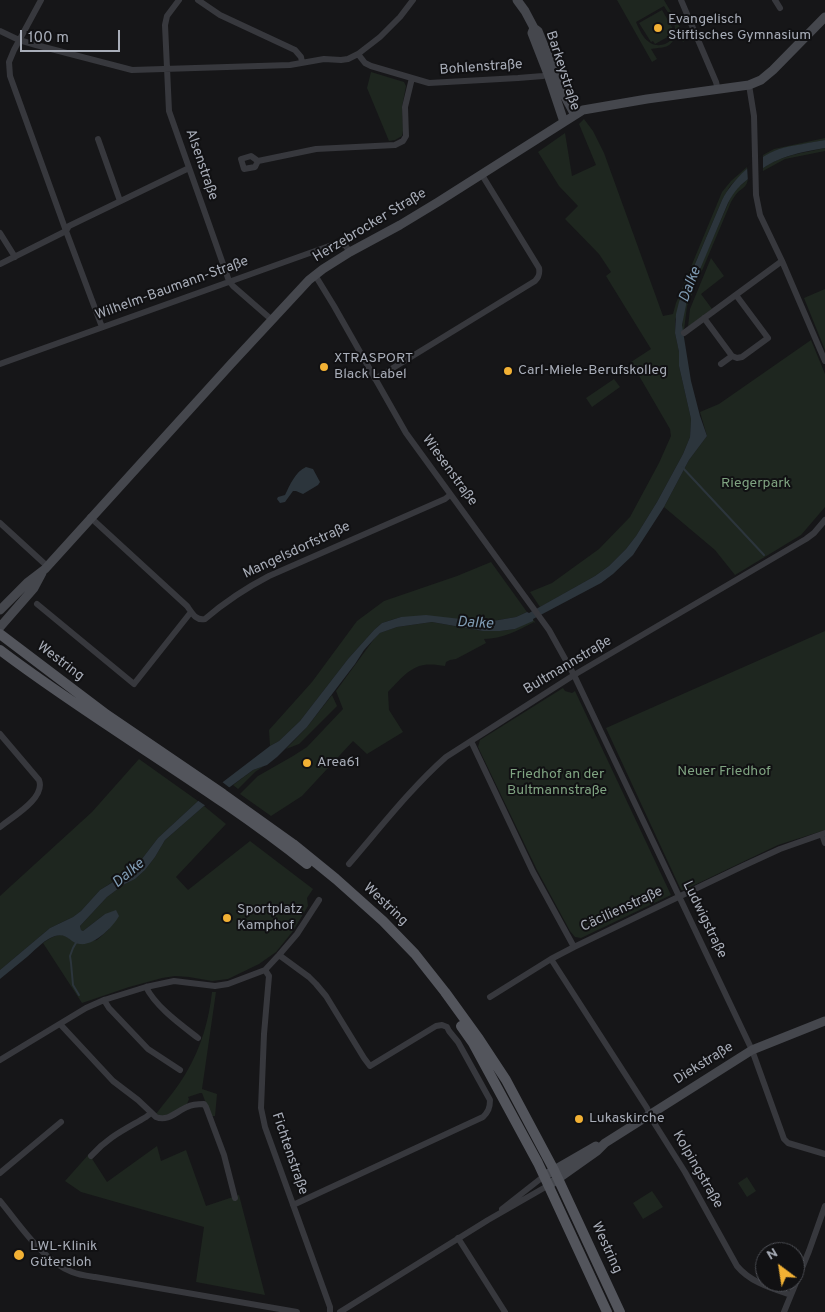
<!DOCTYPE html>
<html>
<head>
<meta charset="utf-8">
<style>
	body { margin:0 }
	#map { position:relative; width:825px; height:1312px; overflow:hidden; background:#161618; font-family:Overpass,sans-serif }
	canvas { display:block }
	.north { position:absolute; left:755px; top:1242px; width:50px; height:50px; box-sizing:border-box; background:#111113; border:1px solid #4d4f55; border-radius:50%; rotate:329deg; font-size:14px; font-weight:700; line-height:20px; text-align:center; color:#a8adb8 }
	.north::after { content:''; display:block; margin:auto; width:18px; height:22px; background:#f2b134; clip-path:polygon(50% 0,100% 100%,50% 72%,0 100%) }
	.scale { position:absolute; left:20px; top:30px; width:100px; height:22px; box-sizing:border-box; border:2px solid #a8adb8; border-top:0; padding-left:6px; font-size:15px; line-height:18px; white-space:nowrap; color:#a8adb8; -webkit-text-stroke:4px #111113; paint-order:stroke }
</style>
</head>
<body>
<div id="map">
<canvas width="825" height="1312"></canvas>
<div class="north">N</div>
<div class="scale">100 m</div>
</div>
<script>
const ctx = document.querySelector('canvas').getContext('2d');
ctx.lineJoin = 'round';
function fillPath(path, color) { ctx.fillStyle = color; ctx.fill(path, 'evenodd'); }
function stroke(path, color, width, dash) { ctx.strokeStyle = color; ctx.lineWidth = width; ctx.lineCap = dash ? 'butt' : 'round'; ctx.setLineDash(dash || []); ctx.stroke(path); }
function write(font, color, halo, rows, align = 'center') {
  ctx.font = font + ' Overpass,sans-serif'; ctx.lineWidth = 4; ctx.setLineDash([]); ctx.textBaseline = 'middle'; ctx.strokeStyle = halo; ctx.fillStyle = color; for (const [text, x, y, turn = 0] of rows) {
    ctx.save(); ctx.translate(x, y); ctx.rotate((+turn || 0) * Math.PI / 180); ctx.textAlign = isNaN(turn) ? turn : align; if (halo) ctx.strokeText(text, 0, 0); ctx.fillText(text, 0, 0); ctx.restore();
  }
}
fillPath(new Path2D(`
	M617 0H664L687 39 683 42 678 33C668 50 668 46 651 49L657 59 652 62ZM664 6C668 13 674 20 675 28 676 42 660 50 649 42 643 38 639 29 636 22Z
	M662 10 673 29 671 30 673 34 655 44 653 41 651 42 639 23Z
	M371 72 404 82 406 86 402 107 403 131 402 136 395 140 389 141 367 88Z
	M584 119 593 131 604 153 663 316 673 314 676 303 722 192 731 181 747 167V169L730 186 722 200 692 271 675 320V333L679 352V366L691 419 690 437 683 454 657 502 636 536 626 549 609 566 595 576 540 607 530 592 552 583 599 549 630 517 659 463 671 436 670 429 631 362 651 349 606 276 611 272 599 254 565 219 578 206 559 186 538 152 565 133 572 176 596 165 579 124Z
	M825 138V140L779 149 763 157V155L774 149Z
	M825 148V151L785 159 763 171V168C782 155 803 153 825 148Z
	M748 179C747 186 743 188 738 192 735 195 733 199 731 202L687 306 684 330 682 331C682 321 684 308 687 299 690 293 693 289 693 283L731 197 734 191Z
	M711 258 724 276 701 294 712 309 688 327 690 309Z
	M825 289V350L804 298Z
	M811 340 825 374V507L801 535 735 575 715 550 664 507 689 460 707 436 700 412 719 404Z
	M614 379 620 387 592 407 586 398Z
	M491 562 527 612 516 617 487 622 401 617 382 623 374 630 348 659 300 721 279 741 270 746 269 730 312 682 357 621 384 601 457 576Z
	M533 619 536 624 534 622C519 630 502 639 484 639L486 643 456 659 450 660 446 662 445 666C438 665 431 664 424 665 409 667 398 682 388 692L389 710 403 732 367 754 353 741 302 796 271 816 240 794 258 776 293 756 307 747 343 709 336 691 374 639 380 633 388 630 397 627 432 622 483 631H500L515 629Z
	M825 631V830L778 845 684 890H681L606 728Z
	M563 688 565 691 572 693 575 691 671 895 581 938 575 937 570 931 537 870 478 747 480 740Z
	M332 695 337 706 299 744 286 749 307 727Z
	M139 759 198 801 158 838 138 864 130 871 100 890 81 911 73 917 50 928 0 970V896L92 812Z
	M264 766 255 772 238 789 233 785 253 770Z
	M204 806 226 824 176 877 188 890 250 841 313 889 307 898 308 906 293 931 276 952 259 964 228 979 212 981 189 977 175 976 162 978 129 987 82 1003 43 943C58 933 62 932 76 943L97 940 109 929 105 914 83 931 81 930 80 926 107 897 123 885 135 879 145 870 155 857 165 840Z
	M212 992H216L202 1089 217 1094 215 1116H211L202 1093H200L188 1097 189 1099 187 1104 172 1113 162 1116 156 1114C166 1101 178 1087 186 1073 201 1048 209 1020 212 992Z
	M157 1146 161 1161 186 1150 206 1206 239 1195 265 1295 196 1282 204 1227 81 1192 65 1181 89 1154 107 1182Z
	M747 1177 756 1191 747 1197 738 1183Z
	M652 1191 663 1207 643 1219 633 1203Z`), '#1e261f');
fillPath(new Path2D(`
	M825 140V148C793 154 778 156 752 176 740 185 735 190 728 203L687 300 682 325 691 381 700 416 707 436 689 460 664 507 633 555 613 574 601 583 533 619V621L515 629 500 631H483L432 622 397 627 380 633 374 639 364 650 355 664 307 727 277 757 267 765 253 770 204 806 165 840 155 857 145 870 135 879 123 885 107 897 80 926 81 930 83 931 105 914 116 910 119 916C113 927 94 946 80 944 70 943 67 932 55 936 45 939 36 949 27 957 18 964 9 972 0 979V970L50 928 73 917 81 911 100 890 131 871 138 864 158 838 198 801 270 746 279 741 300 721 348 659 374 630 382 623 401 617 426 615 487 622 516 617 527 612 529 613 595 576 609 566 626 549 636 536 657 502 683 454 690 437 691 419 679 366V352L675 333 676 314 679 302 722 200C733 179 756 157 779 149 793 145 810 143 825 140Z
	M306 467 313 469 320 482 318 485 303 494 296 491H293L285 502 280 503 277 499 278 497 285 495C290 485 295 472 306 467Z`), '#2c353c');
fillPath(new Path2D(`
	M763 154V171L748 182 747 166Z
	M221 781 230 788 206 806 197 800Z`), '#161618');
stroke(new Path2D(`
	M682 467 764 555
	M77 941 73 948 70 956 71 963 73 985 79 995`), '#2c353c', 2);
stroke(new Path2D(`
	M41 0 14 50 9 62 10 76 66 231 102 327
	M179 0 167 16 165 25 169 111 229 281 233 286 272 320
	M198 0 220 15 295 50 301 57 302 62
	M681 0 716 82 718 90
	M775 0 780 8
	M0 31 19 40 36 45 132 70 290 65 324 59 341 60 348 59 358 54 380 37 400 17 413 0
	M358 54 365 63 371 66 429 83 518 78 543 76 551 73
	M749 85 754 116 756 195 760 215 782 261 825 361
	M98 139 120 201
	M258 161 255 167 244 169 241 159 251 156 258 161 316 149 395 145 403 141 406 136 405 107 412 78
	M0 233 15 257
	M0 264 66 231 69 226 189 168
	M315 275 334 306 406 433 549 630 574 675 752 1050 784 1139 788 1143 825 1154
	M704 318 732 356 737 358 742 357 768 338 736 295
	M684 333 782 261
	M0 364 332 245H345L350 252
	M721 364 732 356
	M375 379 535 281C539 277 540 274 539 268L482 175
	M90 517 187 606C192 613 196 621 205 619 226 601 244 589 269 576L445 499 450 495
	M0 523 47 566
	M37 604 134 684 191 612
	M0 734 39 780C46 798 12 817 0 827
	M471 741 533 872 574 947
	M822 834 825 843
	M349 864C380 828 411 788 446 757L574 675 806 539 814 533 825 520
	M279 955 309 977 316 984 326 996 364 1058 370 1066 436 1026 442 1025 447 1027 449 1031 458 1042 490 1100C490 1108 488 1112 483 1117L293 1205
	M551 959 647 1108 651 1118 685 1172 737 1266C750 1282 771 1288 791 1295
	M265 970 269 976 264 1034 261 1108 265 1127 330 1307V1312
	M146 987C156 1007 180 1024 198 1038
	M490 997 551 959 574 947 743 866 780 849 825 833
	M104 1000 109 1008 148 1049 180 1070
	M60 1024 113 1081 138 1100 156 1117C168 1122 177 1111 187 1107 193 1104 198 1104 204 1104L206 1107 224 1155 235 1198
	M0 1060 86 1008 104 1000 146 987 174 981 215 986 228 984 265 970 279 955 297 934 319 900
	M91 1156C108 1137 124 1130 146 1117L151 1113
	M0 1173 61 1122
	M0 1201C20 1225 42 1260 72 1272 79 1275 88 1276 95 1277L297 1312
	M502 1209 544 1176
	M458 1238 505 1312
	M340 1312 488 1220 549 1185
	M784 1312 809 1251 825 1206`), '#37383d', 6);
stroke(new Path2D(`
	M517 0 525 11 534 28 538 31 562 91 575 115
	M534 28 532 33 548 74 564 122
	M0 610 28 582 45 569 231 364 309 280 323 269 350 252 400 225 438 202 583 110 647 99 749 85 761 80 773 70 825 17
	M0 627 34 588 42 573
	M544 1176 596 1146
	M549 1185 597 1151 605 1143 752 1050 825 1021`), '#45474d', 9);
stroke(new Path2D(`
	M0 634 107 715 223 794 293 844 336 879 383 921 415 954 445 992 479 1039 506 1080 554 1170 620 1312
	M0 650C99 725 209 786 307 864
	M461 1026 473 1043 538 1163 607 1312`), '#53555c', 10);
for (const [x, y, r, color] of [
	[658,28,5,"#f2b134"],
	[324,367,5,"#f2b134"],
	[508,371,5,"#f2b134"],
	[307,763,5,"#f2b134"],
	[227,918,5,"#f2b134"],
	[579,1119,5,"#f2b134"],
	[19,1255,6,"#f2b134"]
]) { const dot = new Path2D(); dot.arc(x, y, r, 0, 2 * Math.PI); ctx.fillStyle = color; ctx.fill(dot); stroke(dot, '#111113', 2); }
write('14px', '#a8adb8', '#111113', [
	["Evangelisch",668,20],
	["Stiftisches Gymnasium",668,36],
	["XTRASPORT",334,359],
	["Black Label",334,375],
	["Carl-Miele-Berufskolleg",518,371],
	["Area61",317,763],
	["Sportplatz",237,910],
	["Kamphof",237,926],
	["Lukaskirche",589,1119],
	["LWL-Klinik",30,1247],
	["Gütersloh",30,1263]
], 'left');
write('14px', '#a8adb8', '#111113', [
	["Bohlenstraße",481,68,-4],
	["Barkeystraße",562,71,72],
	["Alsenstraße",201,165,71],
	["Herzebrocker Straße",370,226,-31],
	["Wilhelm-Baumann-Straße",172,289,-20],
	["Wiesenstraße",449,471,54],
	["Mangelsdorfstraße",297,551,-25],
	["Westring",60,662,37],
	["Bultmannstraße",568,666,-31],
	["Westring",385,905,43],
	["Cäcilienstraße",622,910,-25],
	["Ludwigstraße",704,920,64],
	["Diekstraße",704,1064,-32],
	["Fichtenstraße",289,1154,71],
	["Kolpingstraße",697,1170,60],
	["Westring",606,1248,65]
]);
write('14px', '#7fa381', '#111113', [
	["Riegerpark",756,484],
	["Neuer Friedhof",724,772],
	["Friedhof an der",557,775],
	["Bultmannstraße",557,791]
]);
write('italic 15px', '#7f9bb3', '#111113', [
	["Dalke",691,285,-69],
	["Dalke",475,624,3],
	["Dalke",129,874,-40]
]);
</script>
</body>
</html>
